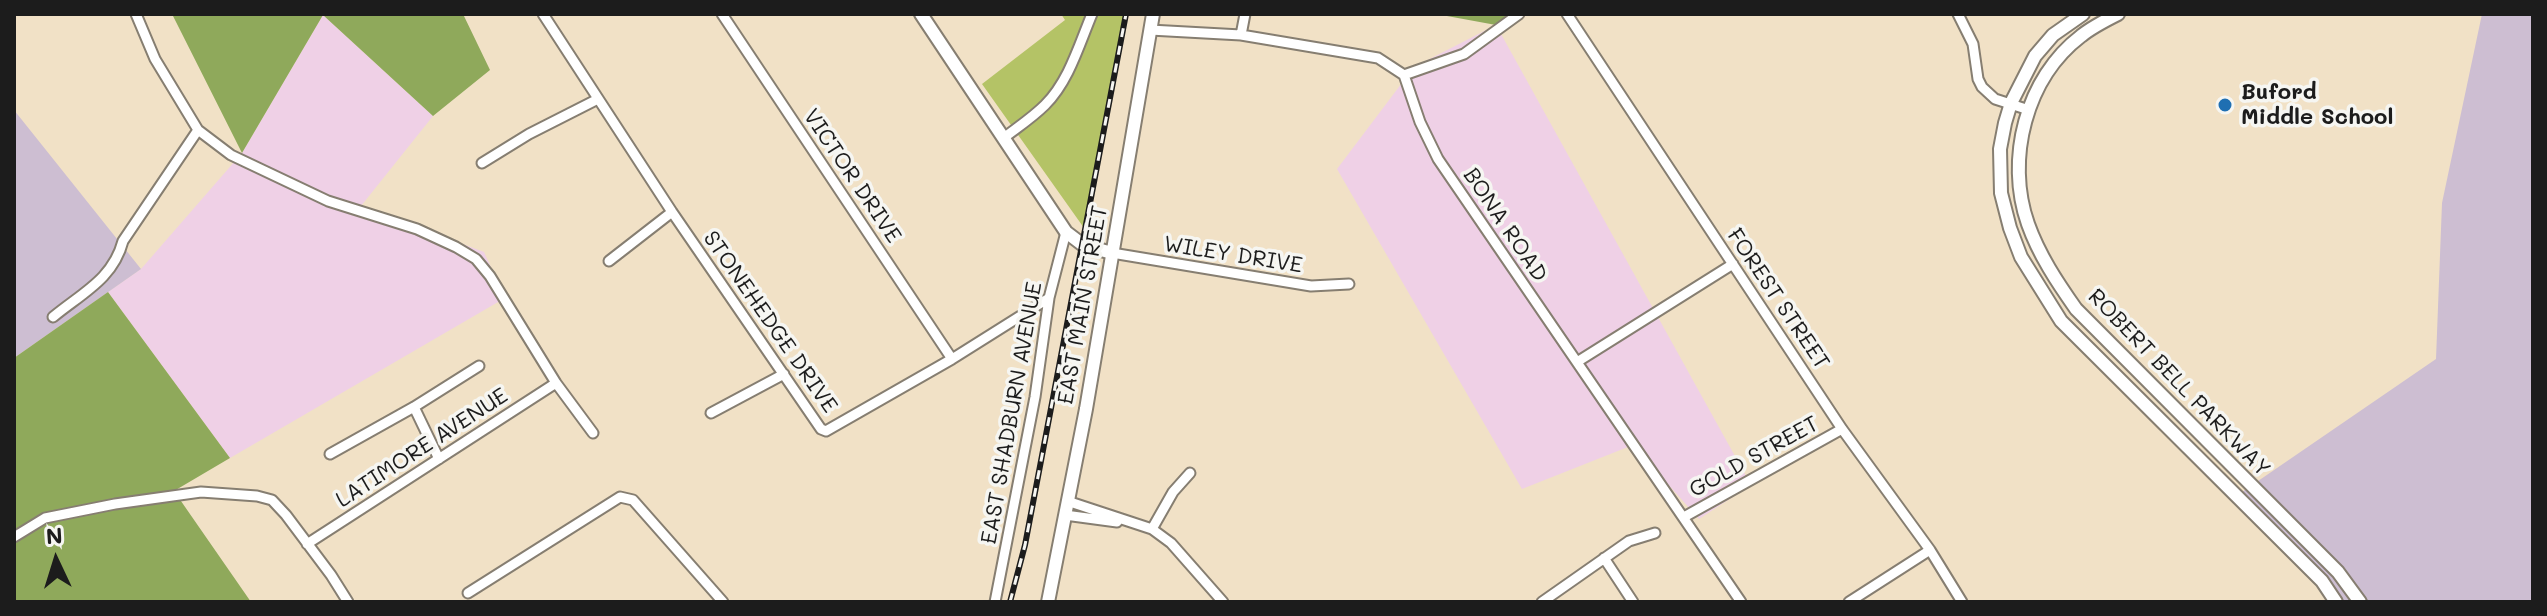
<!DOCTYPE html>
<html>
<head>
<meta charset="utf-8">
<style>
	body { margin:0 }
	#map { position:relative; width:2547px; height:616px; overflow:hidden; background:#f1e1c6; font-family:Mali,sans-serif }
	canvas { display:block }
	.frame { position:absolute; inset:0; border:16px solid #1c1c1c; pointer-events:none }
	.north { position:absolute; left:16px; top:520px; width:80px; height:80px; -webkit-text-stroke:6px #f6f6f2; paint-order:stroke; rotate:356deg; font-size:22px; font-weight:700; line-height:32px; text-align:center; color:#1c1c1c }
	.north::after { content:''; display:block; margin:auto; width:28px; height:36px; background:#1c1c1c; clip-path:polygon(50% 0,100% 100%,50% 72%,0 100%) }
</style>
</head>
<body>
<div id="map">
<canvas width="2547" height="616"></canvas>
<div class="frame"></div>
<div class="north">N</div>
</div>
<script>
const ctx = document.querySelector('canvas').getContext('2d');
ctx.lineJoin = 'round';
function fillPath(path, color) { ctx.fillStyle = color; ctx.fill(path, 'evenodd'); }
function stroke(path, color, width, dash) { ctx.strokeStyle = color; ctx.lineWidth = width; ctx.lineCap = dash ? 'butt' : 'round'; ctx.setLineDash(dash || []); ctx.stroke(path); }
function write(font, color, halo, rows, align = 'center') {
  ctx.font = font + ' Mali,sans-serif'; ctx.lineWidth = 7; ctx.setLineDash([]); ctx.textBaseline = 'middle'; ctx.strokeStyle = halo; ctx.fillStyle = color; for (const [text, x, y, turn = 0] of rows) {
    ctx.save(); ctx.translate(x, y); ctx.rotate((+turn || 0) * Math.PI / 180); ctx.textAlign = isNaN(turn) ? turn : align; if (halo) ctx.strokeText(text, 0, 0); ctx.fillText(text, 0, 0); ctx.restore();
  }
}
fillPath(new Path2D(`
	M323 15 433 116 361 206 484 252 505 298 230 458 108 292 141 269 242 153Z
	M1496 25 1751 485 1699 519 1633 445 1522 489 1337 169 1414 67Z`), '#efd0e6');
fillPath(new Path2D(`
	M2482 14H2533V602H2339L2291 539 2242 492 2436 359 2442 203Z
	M14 110 141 269 14 358Z`), '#cdbed2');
fillPath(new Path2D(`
	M1061 14H1127L1084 228 982 84 1065 20Z`), '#b4c366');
fillPath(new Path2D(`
	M172 14H463L490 70 433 116 323 15 242 153Z
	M1436 14H1510L1496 25Z
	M108 292 230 458 174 491 251 602H14V358Z`), '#8fa95b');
const street = new Path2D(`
	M136 14 155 59 198 130 231 155 328 201 417 229 456 247 476 259 490 276 556 383 593 433
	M543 14 672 212 821 429 826 431 952 359 1049 298
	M722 14 952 359
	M1567 14 1842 429 1930 550 1962 602
	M1958 14 1973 44 1978 79 1982 87 1995 99 2029 110
	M1150 30 1241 35 1378 58 1404 75 1420 122 1438 159 1741 602
	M1241 35 1245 14
	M1404 75 1464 54 1519 14
	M1005 137C1018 127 1033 117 1045 105 1069 81 1079 45 1092 14
	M482 163 529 134 598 99
	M1112 253 1311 286 1349 284
	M609 261 672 212
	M53 317C82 293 113 279 123 241L198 130
	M1577 362 1733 264
	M414 407 439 459
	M711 413 784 374
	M330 454 414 407 479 366
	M1067 501 1152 529 1171 543 1223 602
	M1065 515 1117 522
	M1684 517 1842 429
	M1152 529 1173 492 1190 473
	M14 537 45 518 115 504 201 492 257 496 272 500 286 515 331 575 348 602
	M307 544 556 383
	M1604 558 1633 602
	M468 593 620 497 633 500 723 602
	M995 602 1035 397 1049 298 1066 232
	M1542 602 1629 541 1655 533
	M1849 602 1930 550`);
const secondary = new Path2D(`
	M921 14 1066 232 1083 245 1112 253
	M2083 14 2053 35 2035 56 2011 103 2005 123 2000 149 2001 193 2010 228 2021 257 2061 321 2322 581 2336 602
	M2118 14C2106 20 2092 27 2081 36 2026 78 2005 159 2028 224 2039 255 2057 282 2076 309L2338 572 2360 602
	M1048 602 1086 409 1153 14`);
stroke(street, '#867e71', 13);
stroke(secondary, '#867e71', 16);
stroke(street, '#fff', 9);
stroke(secondary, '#fff', 12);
const rail = new Path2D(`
	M1010 602 1025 545 1126 14`);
stroke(rail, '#1c1c1c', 6);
stroke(rail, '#f6f6f2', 3, [9]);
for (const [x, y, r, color] of [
	[2225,105,8,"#1f6fb2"]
]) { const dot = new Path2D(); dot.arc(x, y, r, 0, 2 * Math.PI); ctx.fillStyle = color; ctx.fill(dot); stroke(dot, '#f6f6f2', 3); }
write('bold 22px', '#1c1c1c', '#f6f6f2', [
	["Buford",2241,92],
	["Middle School",2241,117]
], 'left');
write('22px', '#1c1c1c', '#f6f6f2', [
	["VICTOR DRIVE",852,176,56],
	["BONA ROAD",1505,225,56],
	["WILEY DRIVE",1233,255,9],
	["FOREST STREET",1778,299,56],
	["EAST MAIN STREET",1083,305,-80],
	["STONEHEDGE DRIVE",770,322,55],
	["ROBERT BELL PARKWAY",2179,383,46],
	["EAST SHADBURN AVENUE",1012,413,-80],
	["LATIMORE AVENUE",422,448,-33],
	["GOLD STREET",1754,457,-29]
]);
</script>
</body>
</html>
